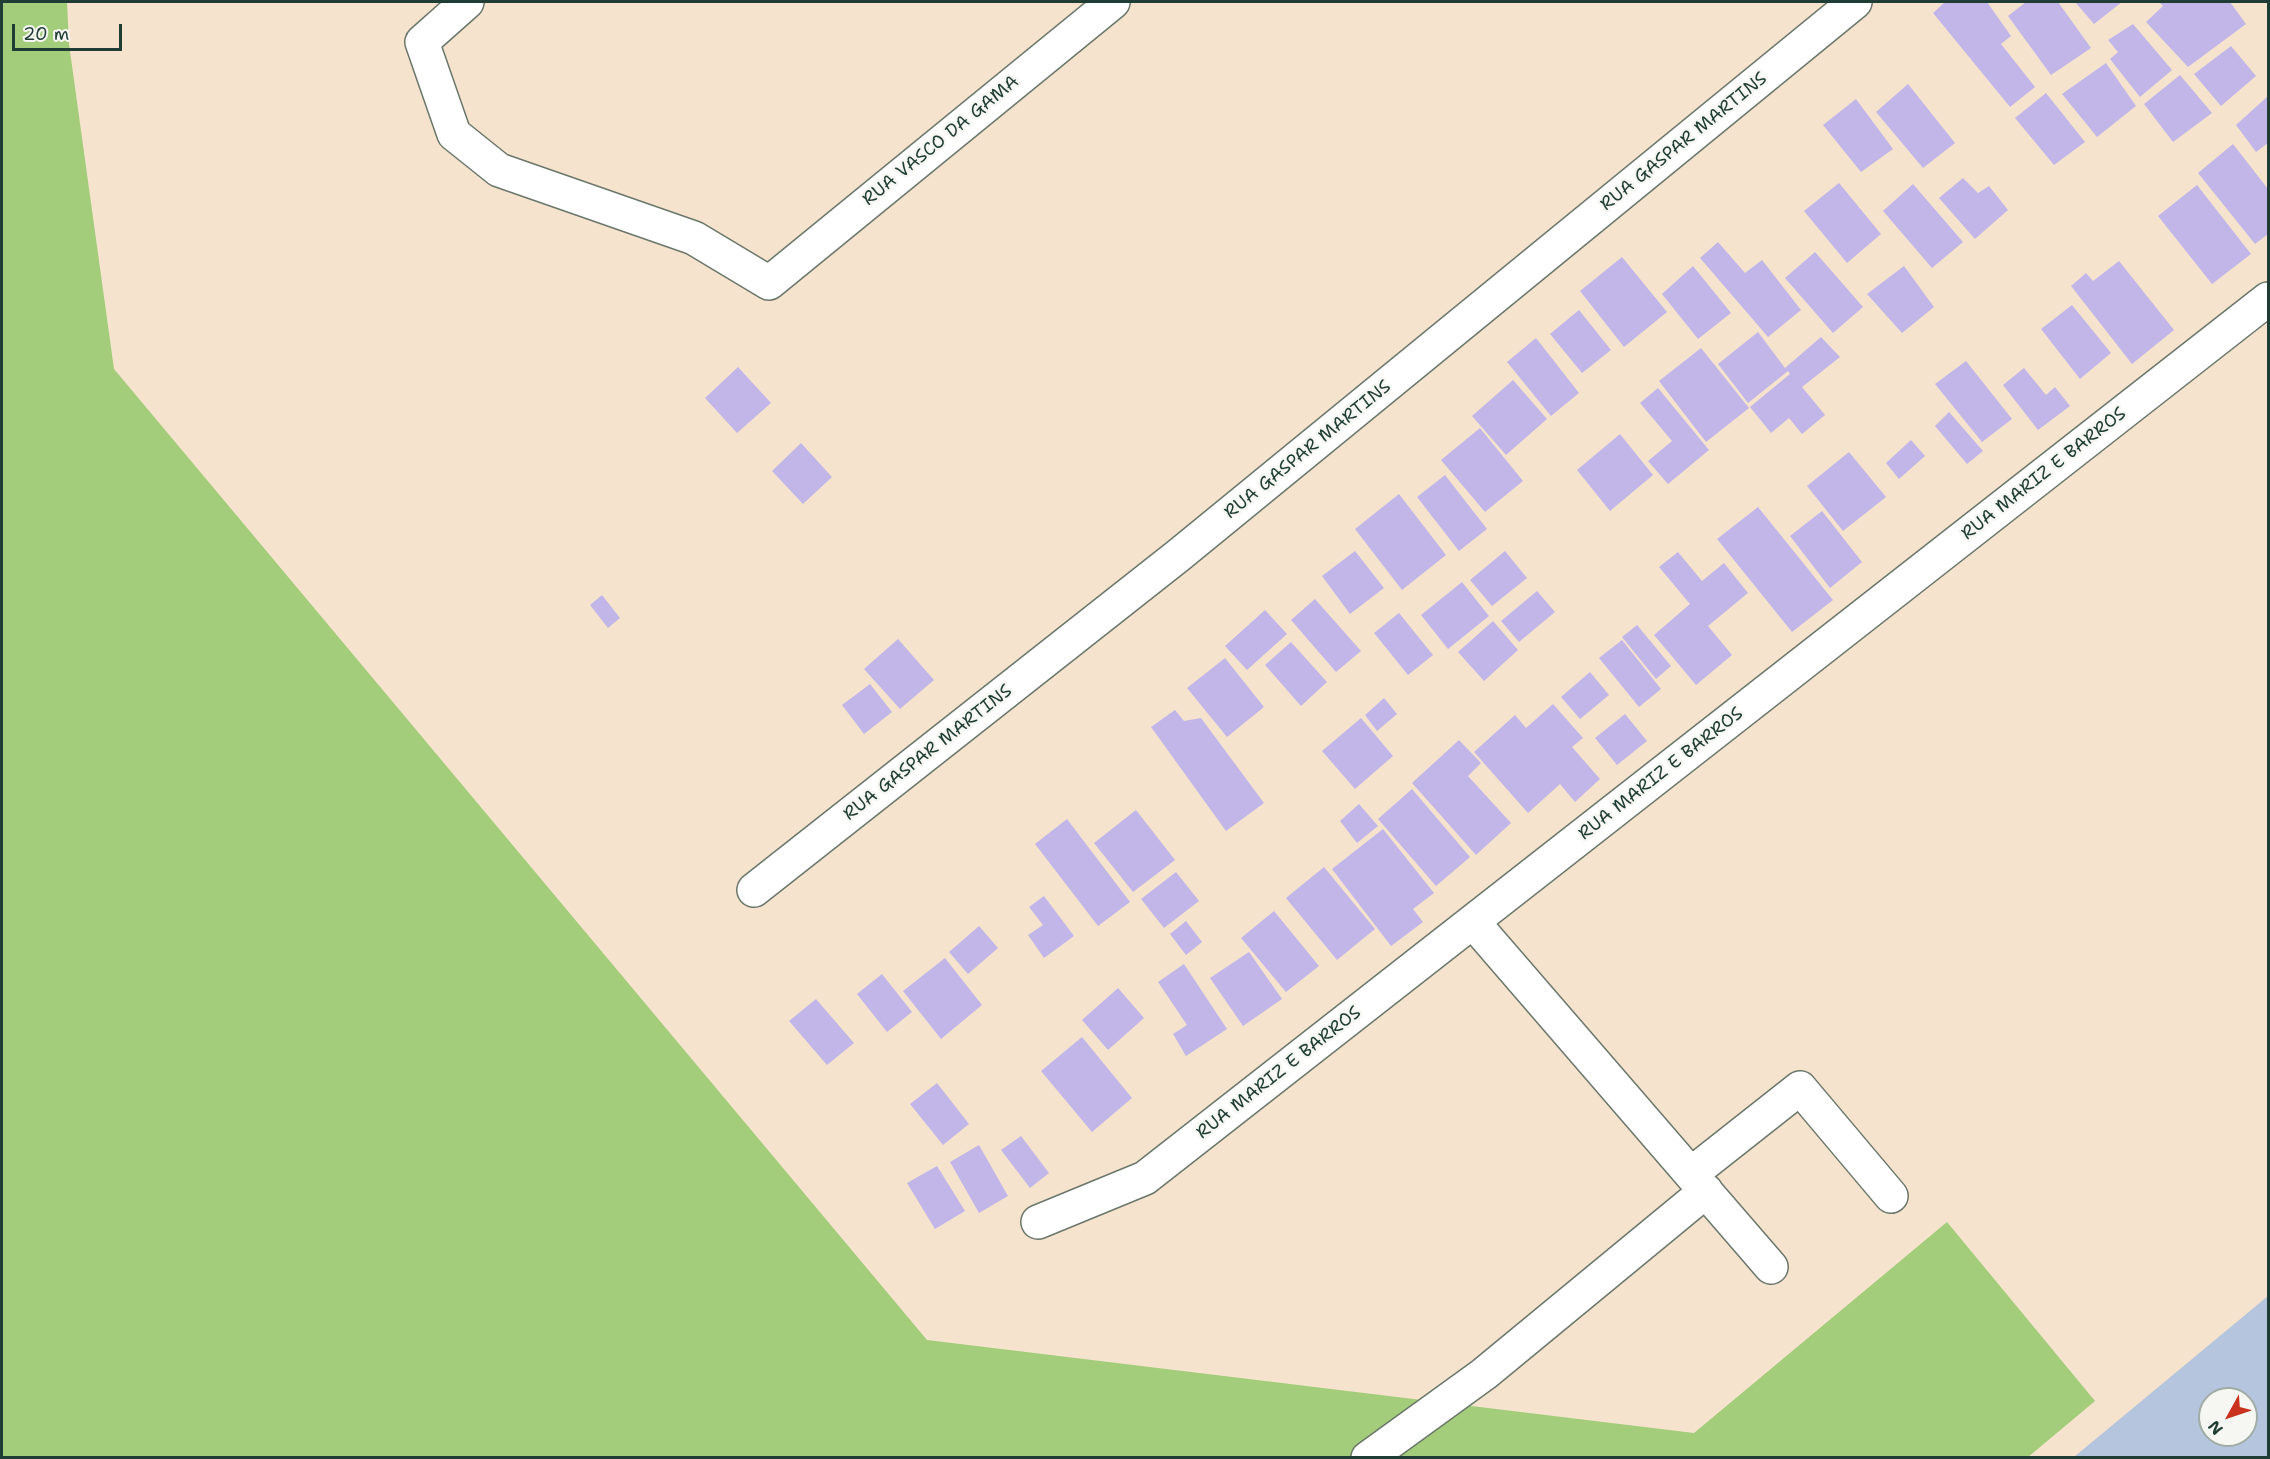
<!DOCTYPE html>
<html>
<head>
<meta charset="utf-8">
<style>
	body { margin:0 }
	#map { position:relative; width:2270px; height:1459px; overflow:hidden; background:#f5e3ce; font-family:"Shantell Sans",sans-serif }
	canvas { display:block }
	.frame { position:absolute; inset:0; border:3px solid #1f3d34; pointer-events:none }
	.north { position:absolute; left:2198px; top:1387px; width:60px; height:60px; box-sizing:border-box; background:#f6f6f2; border:2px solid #a0aca6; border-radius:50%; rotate:230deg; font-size:16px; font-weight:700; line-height:24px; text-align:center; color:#1f3d34 }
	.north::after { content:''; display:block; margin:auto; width:21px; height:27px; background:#c8321e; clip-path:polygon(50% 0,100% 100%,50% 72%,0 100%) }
	.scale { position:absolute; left:12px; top:24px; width:110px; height:27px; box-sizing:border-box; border:3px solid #1f3d34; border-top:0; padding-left:8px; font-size:18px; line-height:21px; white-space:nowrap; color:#1f3d34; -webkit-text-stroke:4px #f6f6f2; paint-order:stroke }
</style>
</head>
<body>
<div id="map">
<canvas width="2270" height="1459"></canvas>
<div class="frame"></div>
<div class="north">N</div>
<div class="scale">20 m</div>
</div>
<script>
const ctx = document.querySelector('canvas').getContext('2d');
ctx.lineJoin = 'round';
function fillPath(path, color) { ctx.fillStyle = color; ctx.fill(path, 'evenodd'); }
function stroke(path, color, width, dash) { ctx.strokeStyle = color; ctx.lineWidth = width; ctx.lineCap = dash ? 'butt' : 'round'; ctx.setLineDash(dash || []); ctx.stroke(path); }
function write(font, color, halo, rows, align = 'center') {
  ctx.font = font + ' "Shantell Sans",sans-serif'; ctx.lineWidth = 5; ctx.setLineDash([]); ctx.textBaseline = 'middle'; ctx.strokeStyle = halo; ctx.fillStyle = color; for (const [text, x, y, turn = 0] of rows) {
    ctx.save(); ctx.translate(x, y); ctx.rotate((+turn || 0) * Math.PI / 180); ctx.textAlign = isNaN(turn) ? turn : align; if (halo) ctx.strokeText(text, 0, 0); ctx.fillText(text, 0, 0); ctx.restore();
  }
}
fillPath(new Path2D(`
	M2268 1296V1457H2074ZM2210 1399H2246V1435H2210Z`), '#b6c5de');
fillPath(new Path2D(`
	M2 2H67L69 44 114 369 927 1340 1694 1433 1947 1222 2095 1401 2027 1458H2Z`), '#a3cd7a');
fillPath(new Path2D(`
	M1945 2H1987L2011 36 2001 44 2035 87 2010 107 1933 13Z
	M2026 2H2058L2091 48 2051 75 2008 16Z
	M2075 2H2122L2094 24Z
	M2159 2H2230L2246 24 2188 67 2146 22 2163 6Z
	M2133 24 2172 70 2140 97 2110 59 2118 52 2108 40Z
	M2231 46 2256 76 2221 106 2194 74Z
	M2106 63 2136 106 2097 137 2062 94Z
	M2180 75 2212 113 2173 142 2144 104Z
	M1908 84 1955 143 1923 168 1876 112Z
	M2046 93 2085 142 2054 165 2015 118Z
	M2268 96V143L2256 152 2236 125Z
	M1856 99 1893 149 1861 172 1823 125Z
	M2233 144 2268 189V234L2255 244 2198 173Z
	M1963 178 1978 193 1989 186 2008 210 1975 239 1939 198Z
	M1839 183 1881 234 1847 263 1804 211Z
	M1913 184 1963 242 1932 268 1883 211Z
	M2197 185 2251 254 2212 284 2158 216Z
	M1718 242 1745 273 1762 260 1801 310 1768 337 1700 258Z
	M1815 252 1863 307 1833 333 1785 278Z
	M1622 257 1667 312 1624 347 1580 291Z
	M2119 261 2174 330 2132 364 2071 286 2086 273 2093 281Z
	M1693 266 1731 313 1698 339 1662 294Z
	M1904 266 1934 307 1902 333 1867 294Z
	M2072 305 2111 353 2080 379 2041 329Z
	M1579 310 1611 350 1582 373 1550 334Z
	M1758 332 1785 368 1821 337 1840 357 1802 387 1825 415 1802 434 1789 418 1771 433 1750 407 1790 374 1788 371 1748 403 1718 364Z
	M1536 338 1579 393 1551 416 1507 362Z
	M1701 348 1749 408 1706 442 1659 381Z
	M1966 361 2012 419 1982 442 1935 384Z
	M738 367 771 403 737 433 705 398Z
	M2024 368 2046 395 2055 387 2070 406 2038 430 2003 385Z
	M1513 380 1547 419 1506 455 1472 416Z
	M1658 388 1709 450 1668 484 1648 461 1672 441 1640 403Z
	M1949 412 1983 451 1967 464 1935 426Z
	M1480 428 1523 481 1485 512 1441 460Z
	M1620 434 1653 475 1610 511 1577 470Z
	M1911 440 1925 456 1899 479 1886 463Z
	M801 443 832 477 803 504 772 471Z
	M1849 452 1886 497 1843 531 1807 486Z
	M1445 475 1487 529 1459 551 1417 497Z
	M1399 494 1446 555 1402 590 1355 529Z
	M1758 507 1833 600 1792 632 1717 539Z
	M1822 511 1862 562 1830 588 1790 536Z
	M1355 551 1384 588 1350 614 1322 576Z
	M1505 551 1527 578 1492 606 1470 580Z
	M1678 552 1702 581 1724 563 1748 593 1708 626 1732 655 1696 685 1654 635 1690 604 1659 567Z
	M1462 582 1489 616 1448 649 1421 615Z
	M1537 591 1555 612 1519 642 1501 621Z
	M602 595 620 618 608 628 590 605Z
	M1315 599 1361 651 1336 672 1291 620Z
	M1265 610 1287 634 1247 670 1225 646Z
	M1399 613 1433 655 1408 675 1374 633Z
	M1493 621 1518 650 1484 681 1458 652Z
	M1637 625 1671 666 1656 679 1622 637Z
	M898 639 934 680 900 709 864 669Z
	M1622 640 1661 689 1639 707 1599 658Z
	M1291 642 1327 682 1301 706 1265 665Z
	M1225 658 1264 707 1227 737 1187 688Z
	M1590 672 1609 695 1580 719 1561 697Z
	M870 684 892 712 864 734 842 705Z
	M1384 698 1397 714 1377 731 1365 715Z
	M1553 704 1583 738 1572 747 1600 779 1575 802 1560 784 1528 813 1474 752 1515 715 1526 728Z
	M1175 710 1184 721 1201 718 1264 803 1226 831 1151 727Z
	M1625 714 1647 741 1617 765 1595 738Z
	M1361 718 1393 756 1355 789 1322 751Z
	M1459 740 1481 763 1468 776 1511 823 1476 855 1412 783Z
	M1412 789 1470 857 1436 886 1378 819Z
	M1359 804 1378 826 1357 843 1340 821Z
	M1136 810 1175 860 1133 892 1094 843Z
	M1067 819 1130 902 1098 926 1035 844Z
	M1383 829 1434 893 1413 909 1423 922 1391 946 1332 869Z
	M1324 867 1375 929 1337 960 1286 898Z
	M1176 872 1199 901 1164 928 1141 899Z
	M1044 896 1074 936 1044 958 1028 935 1043 925 1029 907Z
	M1274 911 1319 966 1286 992 1241 938Z
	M1186 921 1202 942 1186 955 1170 934Z
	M979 926 998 948 968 974 949 952Z
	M1249 952 1282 999 1243 1026 1210 978Z
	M945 958 982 1005 941 1039 903 991Z
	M1184 964 1227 1029 1186 1056 1173 1034 1187 1025 1158 982Z
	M882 974 912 1012 887 1032 857 994Z
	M1118 988 1144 1018 1108 1050 1082 1020Z
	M816 999 854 1043 827 1065 789 1021Z
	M1082 1037 1132 1098 1092 1132 1041 1071Z
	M937 1083 969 1124 943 1145 910 1104Z
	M1021 1136 1049 1173 1030 1188 1001 1150Z
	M979 1145 1008 1196 979 1213 950 1162Z
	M937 1166 965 1211 935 1229 907 1183Z`), '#c2b6e9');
const minor = new Path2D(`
	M467 2 422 42 454 134 499 170 694 238 769 283 1113 2
	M754 890 1179 555 1855 2
	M1473 922 1771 1267
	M1691 1174 1800 1088 1891 1196
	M1038 1222 1145 1178 2268 299
	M1368 1458 1484 1374 1706 1191`);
stroke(minor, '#6a776a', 36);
stroke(minor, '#fff', 33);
write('18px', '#1f3d34', '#f6f6f2', [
	["RUA VASCO DA GAMA",941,141,-39],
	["RUA GASPAR MARTINS",1684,142,-39],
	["RUA GASPAR MARTINS",1308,450,-39],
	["RUA MARIZ E BARROS",2044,474,-38],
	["RUA GASPAR MARTINS",928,753,-38],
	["RUA MARIZ E BARROS",1661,774,-38],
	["RUA MARIZ E BARROS",1279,1073,-38]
]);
</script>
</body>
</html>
